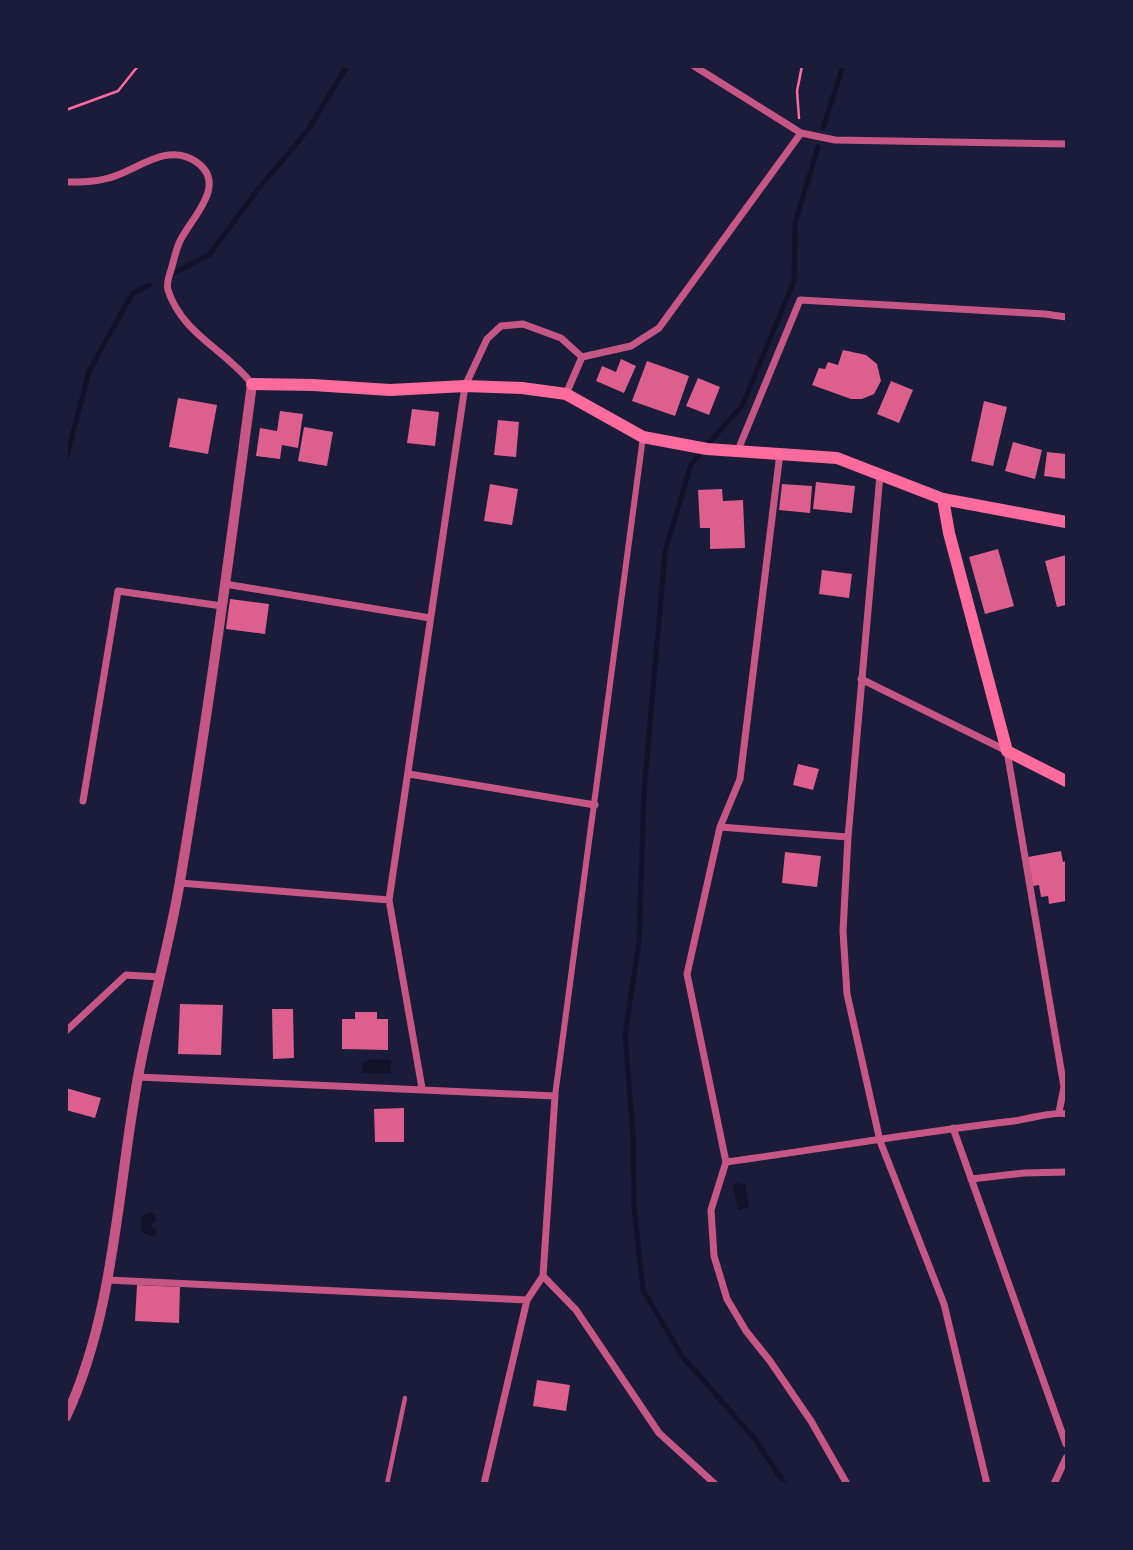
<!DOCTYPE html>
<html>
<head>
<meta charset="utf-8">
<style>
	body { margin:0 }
	#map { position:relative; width:1133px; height:1550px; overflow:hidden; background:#1b1b3a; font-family:Helvetica,sans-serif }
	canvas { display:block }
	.frame { position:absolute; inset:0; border:68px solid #1b1b3a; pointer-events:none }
</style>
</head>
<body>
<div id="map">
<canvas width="1133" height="1550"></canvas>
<div class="frame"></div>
</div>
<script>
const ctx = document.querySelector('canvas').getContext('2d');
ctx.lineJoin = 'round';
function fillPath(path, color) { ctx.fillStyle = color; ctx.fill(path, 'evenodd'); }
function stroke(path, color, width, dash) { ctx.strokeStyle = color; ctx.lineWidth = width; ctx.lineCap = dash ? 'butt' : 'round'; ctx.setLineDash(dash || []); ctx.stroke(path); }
fillPath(new Path2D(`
	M370 1059 391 1060V1074L362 1073 363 1064Z
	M739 1182 742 1185 745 1184 749 1207 738 1210 733 1186Z
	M150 1212 155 1214 156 1220 150 1226 156 1230 155 1237 145 1234 141 1229 142 1216Z`), '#12122b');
stroke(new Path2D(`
	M823 128 843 66
	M168 276 209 255 259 188 308 130 347 66
	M709 443 742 406 794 281 795 223 818 147
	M699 455 691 464 665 552 644 792 639 942 625 1035 633 1133 634 1206 643 1290 682 1356 754 1438 785 1484
	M66 460 89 371 132 294 149 285`), '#12122b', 5);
fillPath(new Path2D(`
	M843 350 866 355 877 364 881 381 874 394 862 399H851L812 385 819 368 825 369 828 362 838 365Z
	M621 359 636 366 624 393 596 381 602 366 616 372Z
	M647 361 689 376 675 416 632 401Z
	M698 378 720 387 709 415 686 406Z
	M891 381 913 390 899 423 877 414Z
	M178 398 217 405 208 454 169 447Z
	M984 401 1007 407 993 466 971 461Z
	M412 409 439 412 435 446 407 443Z
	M280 411 303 414 298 448 282 445 280 459 256 456 260 428 277 431Z
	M498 420 519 422 516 457 494 455Z
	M304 427 333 432 327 466 298 461Z
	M1013 442 1042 450 1035 479 1005 471Z
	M1047 452 1066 454V479L1044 476Z
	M816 482 855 486 852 513 813 509Z
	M490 484 518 489 512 525 484 521Z
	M782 484 812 486 810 513 779 510Z
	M722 489 723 501 743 500 745 548 710 549V528H700L698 490Z
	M998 549 1014 606 985 614 969 557Z
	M1066 555V605L1057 607 1045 561Z
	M822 570 852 574 849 598 819 594Z
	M230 599 269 604 265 634 226 629Z
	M798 764 819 769 813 790 793 785Z
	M1061 851 1063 862 1066 861V901L1049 904 1048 896 1041 897 1039 885 1033 886 1028 857Z
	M785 852 821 856 817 887 782 883Z
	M180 1004 223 1005 221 1055 178 1054Z
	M272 1009H293L294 1058 273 1059Z
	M355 1012H377V1019H388V1050L342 1049V1019H355Z
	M66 1088 101 1098 95 1118 66 1110Z
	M404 1108V1142H375L374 1109Z
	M137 1285 180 1287 179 1323 135 1321Z
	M537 1380 570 1385 566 1411 533 1406Z`), '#dd5f8e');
stroke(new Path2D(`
	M66 110 118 91 138 66
	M799 118 797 91 802 66`), '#ff6b9d', 2.5);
stroke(new Path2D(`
	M387 1484 405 1398`), '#c65784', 4.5);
stroke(new Path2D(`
	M555 1096 643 437`), '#c65784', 6);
stroke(new Path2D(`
	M694 66 801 133 835 140 1066 144
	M66 182C81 182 95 182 109 178 136 171 166 142 195 161 229 183 193 216 181 239 176 248 174 260 171 270 169 276 166 283 168 290 182 334 226 350 252 384
	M582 357 631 346 659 328 801 133
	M566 394 582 357
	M738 450 800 300 1045 314 1066 317
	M780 453 740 779 720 827 687 974 726 1162 711 1210 714 1256 727 1299 746 1331 770 1361 811 1421 847 1484
	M880 475 848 837 843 931 847 994 880 1141 944 1304 987 1484
	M225 584 430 618
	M861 679 1007 751 1064 1087 1059 1112
	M409 774 595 805
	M83 801 118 591 222 606
	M720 827 848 837
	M180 883 389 900
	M66 1031 126 975 159 977
	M138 1077 555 1096 543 1276 527 1300 484 1484
	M422 1088 389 900 465 386 487 339 501 326 523 324 561 338 582 357
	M953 1128 1066 1444
	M726 1162C822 1149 918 1132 1014 1121 1026 1119 1059 1111 1066 1114
	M971 1179 1024 1173 1066 1172
	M543 1276 576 1310 659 1433 715 1484
	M108 1280 527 1300
	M1054 1484 1066 1458`), '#c65784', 7);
stroke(new Path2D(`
	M66 1417C115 1311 117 1191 138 1077 150 1011 169 947 180 881 208 716 230 550 252 384`), '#c65784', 10);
stroke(new Path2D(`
	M252 384 313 385 390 390 465 386 522 388 566 394 643 437 707 449 837 458 943 499 1066 522
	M943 499 949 533 1007 751 1066 781`), '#ff6b9d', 12);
</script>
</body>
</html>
